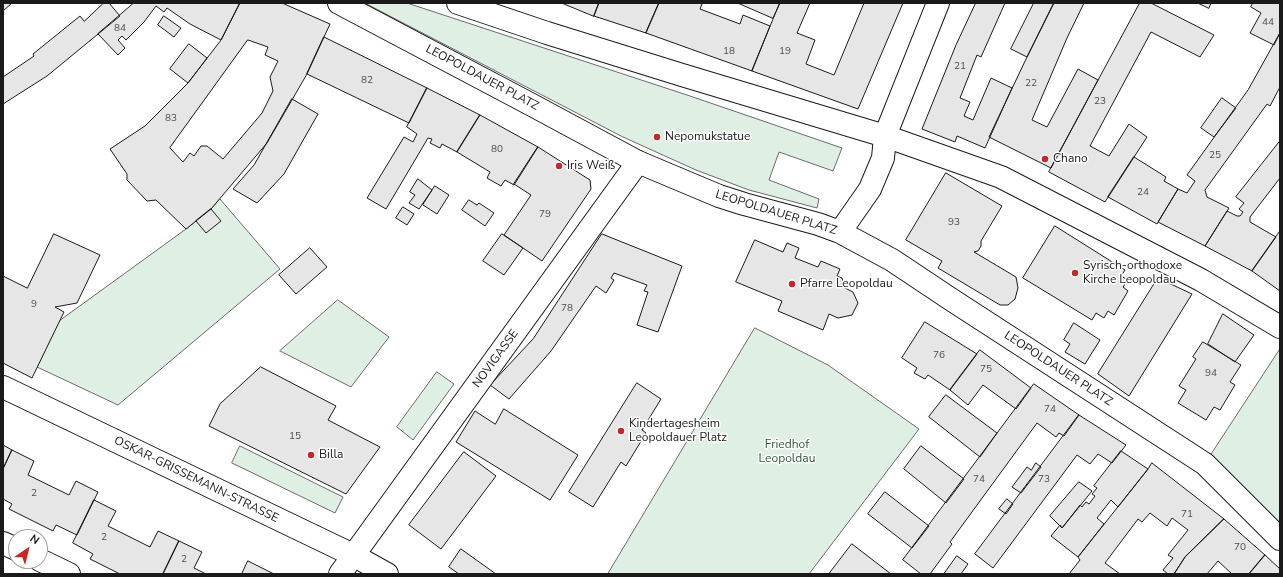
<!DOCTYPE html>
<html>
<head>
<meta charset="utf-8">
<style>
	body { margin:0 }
	#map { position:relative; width:1283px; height:577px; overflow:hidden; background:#fff; font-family:"Nunito Sans",sans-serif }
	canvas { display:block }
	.frame { position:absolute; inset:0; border:4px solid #1a1a1a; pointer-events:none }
	.north { position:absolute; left:8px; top:529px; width:40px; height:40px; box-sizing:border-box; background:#fff; border:1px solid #a3a3a3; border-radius:50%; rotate:35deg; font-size:11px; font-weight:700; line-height:16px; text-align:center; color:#1a1a1a }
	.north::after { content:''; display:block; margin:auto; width:14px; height:18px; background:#c62828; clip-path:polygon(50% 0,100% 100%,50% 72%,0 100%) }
</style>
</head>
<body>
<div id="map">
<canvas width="1283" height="577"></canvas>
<div class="frame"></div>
<div class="north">N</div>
</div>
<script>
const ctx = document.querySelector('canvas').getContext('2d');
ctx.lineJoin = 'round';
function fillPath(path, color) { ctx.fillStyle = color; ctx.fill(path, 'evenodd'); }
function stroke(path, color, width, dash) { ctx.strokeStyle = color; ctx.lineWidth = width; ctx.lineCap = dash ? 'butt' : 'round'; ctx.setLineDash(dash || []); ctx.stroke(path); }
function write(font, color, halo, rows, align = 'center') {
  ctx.font = font + ' "Nunito Sans",sans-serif'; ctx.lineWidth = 3; ctx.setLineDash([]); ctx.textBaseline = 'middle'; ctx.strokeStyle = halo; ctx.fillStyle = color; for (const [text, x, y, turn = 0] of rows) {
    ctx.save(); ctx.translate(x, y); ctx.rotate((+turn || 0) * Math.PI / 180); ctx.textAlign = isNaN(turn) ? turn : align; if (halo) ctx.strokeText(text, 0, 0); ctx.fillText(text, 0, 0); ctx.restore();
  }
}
const green = new Path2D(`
	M365 3H407L690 96 842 148 833 171 779 152 769 180 819 199 817 208 749 190 696 170 623 137Z
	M220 199 280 269 118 405 37 367 59 321 186 229 211 209Z
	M338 300 389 337 351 387 280 351Z
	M755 328 828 365 919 429 809 574H608Z
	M1280 349V539L1205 464Z
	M437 372 454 384 413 440 397 427Z
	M240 446 343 497 335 513 232 463Z`);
fillPath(green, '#e0efe3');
stroke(green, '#6a6a6a', 1);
const building = new Path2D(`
	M3 3H12L3 11Z
	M104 3H109L120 16 47 76 3 104V77L34 56 33 54 80 16 84 21Z
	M134 3H240L221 40 190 24 167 8 164 12 156 6 144 22 126 40 122 36 118 40 125 48 118 55 98 34Z
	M240 3H282L330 24 307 74 267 143 211 209 186 229 156 200 147 201 127 180V174L110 149 145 126 188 83 221 40ZM248 40 268 47 265 55 278 61 270 77 273 91 262 113 223 159 207 146H201L194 156 190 153 183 162 170 148Z
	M562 3H599L594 16Z
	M599 3H659L646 33 594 16Z
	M659 3H700L702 4 700 9 740 24 743 15 770 26 752 71 646 33Z
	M738 3H780L773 18Z
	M780 3H810L797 33 815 40 806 64 834 75 864 3H903L858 109 752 71Z
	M976 3H1005L981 57 977 55 960 98 970 102 964 116 973 120 991 78 1012 88 985 148 957 136 955 142 922 129 956 45Z
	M1034 3H1054L1027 57 1011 49Z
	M1054 3H1084L1067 38 1032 120 1047 127 1078 69 1098 80 1051 168 989 137 1027 57Z
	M1140 3H1151L1214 35 1200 57 1151 32 1090 146 1109 156 1129 124 1147 137 1105 202 1049 172Z
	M1198 3H1211L1209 8Z
	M1253 3H1280V33L1274 45 1250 33 1261 13 1251 7Z
	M164 16 181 28 174 37 158 25Z
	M1280 33V87L1270 106 1267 104 1205 190 1207 197 1229 208 1205 246 1158 222 1178 189 1187 193 1195 181 1187 175 1248 90Z
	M324 37 427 88 409 123 307 74Z
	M189 44 207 58 188 83 170 69Z
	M427 88 480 115 457 152 442 144 440 148 430 143 432 139 428 138 386 209 367 198 404 137 413 142 417 134 407 127Z
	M1222 98 1236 108 1214 137 1201 128Z
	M292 99 318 114 284 174 257 203 233 189 254 165Z
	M480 115 538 147 514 185 505 180 501 186 487 178 490 172 457 152Z
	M1280 141V178L1250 217V222L1276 237 1252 271 1205 246 1227 211 1237 216H1240L1243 212 1239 209 1244 203 1236 197Z
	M538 147 590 180 591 189 542 261 504 235 531 195 514 184Z
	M1134 157 1166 177 1164 181 1178 189 1157 224 1108 197Z
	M946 173 1002 206 981 241V246L978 251 974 252 1016 277 1018 288 1015 299 1008 305H1000L938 268 942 261 906 240Z
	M418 179 432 190 419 209 409 203 415 195 410 192Z
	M435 186 449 195 437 214 423 205Z
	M469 200 477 205 479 203 494 213 485 226 462 210Z
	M403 207 414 214 407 225 396 218Z
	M211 209 221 221 206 233 196 221Z
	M1055 226 1125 270 1121 276 1128 280 1123 287 1128 291 1114 315 1108 311 1104 318 1096 313 1092 320 1023 278Z
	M1280 231V291L1252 271Z
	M54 234 100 255 77 303 55 307 64 312 32 378 3 363V276L27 288Z
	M502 234 523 248 504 275 483 261Z
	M602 234 682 266 658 332 637 325 648 292 644 291 647 285 614 273 611 278 614 280 606 293 596 286 551 351 509 399 490 385 533 339Z
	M755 240 783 252 787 243 799 248 795 258 818 267 821 261 840 269 837 276 842 278 843 281 841 286 853 292 858 303 852 315 838 318 829 314 823 330 778 311 782 301 736 282Z
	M310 248 327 267 296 294 279 275Z
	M1158 278 1192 294 1129 396 1098 374Z
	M1223 314 1254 335 1235 362 1208 344Z
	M925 322 977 354 950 390 928 375 925 379 914 373 917 368 902 358Z
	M1074 323 1100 340 1085 364 1065 352 1070 344 1064 340Z
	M1203 342 1241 365 1230 382 1235 385 1220 410 1214 407 1206 420 1178 403 1186 390 1179 386 1196 359 1193 357Z
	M980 350 1031 388 1016 409 983 385 968 405 950 390Z
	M261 367 336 406 328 420 380 447 346 494 209 426 220 404Z
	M637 383 661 399 642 430 646 433 626 466 621 462 593 507 569 492Z
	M1034 384 1079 415 1064 436 1059 433 1056 437 1037 423 950 542 952 544 930 574H921L903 560Z
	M946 395 997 433 980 457 929 417Z
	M504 409 578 455 550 500 456 442 475 411 495 424Z
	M1079 415 1126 445 1112 463 1098 454 1090 464 1077 455 993 568 975 554Z
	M3 445 12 450 3 469Z
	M921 446 964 479 946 503 904 469Z
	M12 450 34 461 28 475 69 495 76 481 98 492 77 535 56 525 53 531 9 509 12 504 3 499V469Z
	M1121 451 1148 469 1118 507 1111 500 1097 518 1104 524 1078 557 1051 536 1060 525 1062 528 1080 505 1082 507 1086 502 1089 504 1095 496 1092 494 1097 488 1094 486Z
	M464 452 496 476 441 549 409 525Z
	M1036 463 1041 467 1021 493 1012 487 1027 467 1031 470Z
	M1152 463 1224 519 1185 557 1174 574H1168L1163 570 1173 558 1168 555 1188 530 1172 518 1167 526 1150 513 1142 522 1138 519 1105 563 1120 574H1069L1080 560 1078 557 1148 469Z
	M1079 482 1092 491 1062 528 1050 516Z
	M885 492 929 526 912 548 868 514Z
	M1007 499 1013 504 1006 514 999 509Z
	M94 500 116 511 108 526 150 547 158 531 179 541 163 574H120L90 559 93 554 73 543Z
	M1224 519 1265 555 1249 574H1232L1218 561 1207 574H1174L1185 557Z
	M179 541 202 552 194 568 206 574H163Z
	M852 544 891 574H829Z
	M461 549 496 574H459L449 567Z
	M1265 555 1280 569V574H1249Z
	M957 556 968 564 961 574H944Z
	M248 561 274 574H242Z`);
fillPath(building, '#e6e6e6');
stroke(building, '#1a1a1a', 1);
const street = new Path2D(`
	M885 136 938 3
	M3 387 353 555 387 574
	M3 543 16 549
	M40 560 69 574
	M340 574 638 162`);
const secondary = new Path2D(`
	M339 3 532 105 638 162 719 196 744 204 818 224 840 232 892 260 952 300 1205 464 1280 539
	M458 3 547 33 682 75 885 136 1001 177 1201 280 1280 327
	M840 232 870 189 883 158 885 136`);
stroke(street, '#1a1a1a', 24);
stroke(secondary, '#1a1a1a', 24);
stroke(street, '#fff', 22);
stroke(secondary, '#fff', 22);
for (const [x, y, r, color] of [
	[657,137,4,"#c62828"],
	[1045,159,4,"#c62828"],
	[559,166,4,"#c62828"],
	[1075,273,4,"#c62828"],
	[792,284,4,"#c62828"],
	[621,431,4,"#c62828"],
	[311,455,4,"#c62828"]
]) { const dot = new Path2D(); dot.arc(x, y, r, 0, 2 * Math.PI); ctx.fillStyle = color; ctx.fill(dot); stroke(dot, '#fff', 1.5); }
write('10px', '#4d4d4d', null, [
	["44",1268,23],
	["84",120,29],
	["18",729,52],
	["19",785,52],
	["21",960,67],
	["82",367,81],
	["22",1031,84],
	["23",1100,102],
	["83",171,119],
	["80",497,150],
	["25",1215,156],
	["24",1143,193],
	["79",545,215],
	["93",954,223],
	["9",34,305],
	["78",567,309],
	["76",939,356],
	["75",986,370],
	["94",1211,374],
	["74",1050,410],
	["15",295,437],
	["74",979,480],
	["73",1044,480],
	["2",34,494],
	["71",1187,515],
	["2",104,538],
	["70",1240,548],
	["2",184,560]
]);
write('12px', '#1a1a1a', '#fff', [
	["LEOPOLDAUER PLATZ",482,78,28],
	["LEOPOLDAUER PLATZ",776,213,17],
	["NOVIGASSE",496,359,-54],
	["LEOPOLDAUER PLATZ",1058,369,33],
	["OSKAR-GRISSEMANN-STRASSE",196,480,26]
]);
write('12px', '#1a1a1a', '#fff', [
	["Nepomukstatue",665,137],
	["Chano",1053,159],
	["Iris Weiß",567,166],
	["Syrisch-orthodoxe",1083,266],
	["Kirche Leopoldau",1083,280],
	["Pfarre Leopoldau",800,284],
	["Kindertagesheim",629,424],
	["Leopoldauer Platz",629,438],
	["Billa",319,455]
], 'left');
write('12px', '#2b5a34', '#fff', [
	["Friedhof",787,445],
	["Leopoldau",787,459]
]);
</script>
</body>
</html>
